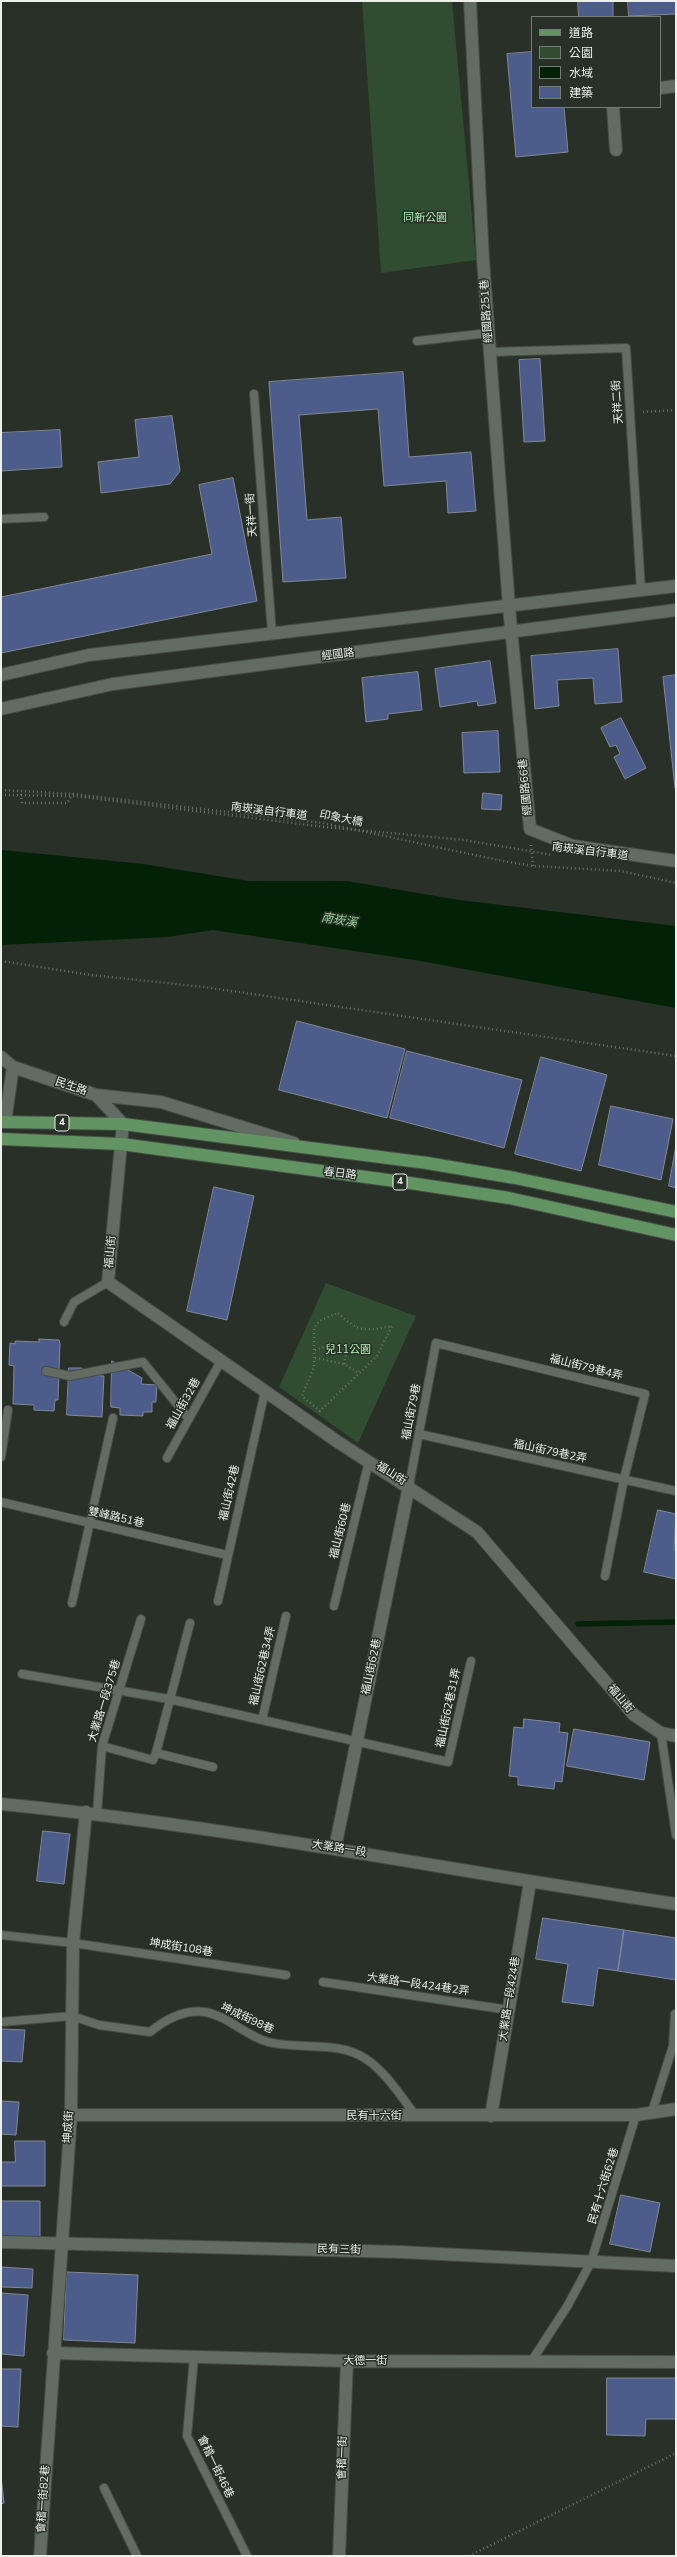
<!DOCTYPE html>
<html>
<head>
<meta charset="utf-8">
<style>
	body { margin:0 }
	#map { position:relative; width:677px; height:2557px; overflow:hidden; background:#283028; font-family:"Nunito Sans","Noto Sans TC",sans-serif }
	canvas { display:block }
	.frame { position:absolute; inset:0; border:2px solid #ebf0ea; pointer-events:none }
	.legend { position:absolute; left:531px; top:16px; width:130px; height:92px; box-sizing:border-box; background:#283028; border:1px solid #767d76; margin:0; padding:5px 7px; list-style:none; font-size:12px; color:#ebf0ea }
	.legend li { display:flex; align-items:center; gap:8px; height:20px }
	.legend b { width:20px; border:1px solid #767d76 }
</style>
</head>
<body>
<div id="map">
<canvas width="677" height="2557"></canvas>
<div class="frame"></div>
<ul class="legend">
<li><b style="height:5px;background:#619363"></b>道路</li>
<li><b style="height:11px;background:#304d31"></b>公園</li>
<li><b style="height:11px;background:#032106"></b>水域</li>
<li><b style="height:11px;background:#4d5d8b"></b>建築</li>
</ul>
</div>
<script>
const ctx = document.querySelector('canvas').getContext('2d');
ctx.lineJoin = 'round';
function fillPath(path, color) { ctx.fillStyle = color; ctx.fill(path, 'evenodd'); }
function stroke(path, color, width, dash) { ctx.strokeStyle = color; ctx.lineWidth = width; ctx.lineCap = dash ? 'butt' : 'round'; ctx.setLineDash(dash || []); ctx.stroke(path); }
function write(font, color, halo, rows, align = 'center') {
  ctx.font = font + ' "Nunito Sans","Noto Sans TC",sans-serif'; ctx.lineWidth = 3; ctx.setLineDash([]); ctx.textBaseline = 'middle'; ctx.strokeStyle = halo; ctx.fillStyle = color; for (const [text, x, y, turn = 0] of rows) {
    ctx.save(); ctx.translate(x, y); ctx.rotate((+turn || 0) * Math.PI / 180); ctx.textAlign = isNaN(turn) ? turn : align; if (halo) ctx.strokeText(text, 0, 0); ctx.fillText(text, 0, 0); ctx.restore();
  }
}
fillPath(new Path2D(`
	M362 1H452L476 260 381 273Z
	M326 1283 416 1316 358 1443 279 1387Z`), '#304d31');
fillPath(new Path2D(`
	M1 850 143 864 249 881H347L459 900 676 926V1008L415 960 213 930 167 937 1 945Z`), '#032106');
stroke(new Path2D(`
	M578 1624 676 1622`), '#032106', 5.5);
const building = new Path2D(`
	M578 1H613V17H579Z
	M628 1H676V14L629 16Z
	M532 52V107H564L568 152 516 157 507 54Z
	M540 359 545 441 524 442 519 360Z
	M403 372 409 457 471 452 476 511 448 513 446 481 384 486 378 409 299 415 307 520 341 517 346 578 283 582 269 382Z
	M172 416 180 471 170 484 101 493 98 462 139 457 135 420Z
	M60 430 62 467 1 471V433Z
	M233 478 257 601 1 653V597L212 554 199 485Z
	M618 649 622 702 595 704 593 678 557 680 559 706 535 709 531 656Z
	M490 661 496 703 478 706 477 701 440 707 435 669Z
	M418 672 422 710 388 714V719L366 722 362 678Z
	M676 675V788H675L663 677Z
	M621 718 646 768 625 779 614 757 620 754 616 745 610 747 601 728Z
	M498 731 500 772 464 773 462 733Z
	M483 793 502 795 501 810 482 809Z
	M297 1021 405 1049 387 1118 279 1090Z
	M407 1051 522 1080 504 1148 390 1118Z
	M541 1057 607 1075 581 1171 515 1154Z
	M611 1106 673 1119 661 1180 599 1165Z
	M676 1146V1188L669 1186Z
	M214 1187 254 1196 227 1320 187 1311Z
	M39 1339 59 1340 60 1343 58 1400H55L54 1411 34 1410V1405L13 1404 14 1366 9 1365 10 1343 15 1344V1341L39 1342Z
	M112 1361 142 1378 141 1384 157 1385 156 1402H152V1412H143V1416L120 1415V1408L111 1407Z
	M69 1368H82V1375L104 1376 102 1417 67 1415Z
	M658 1510 676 1514 674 1550 676 1551V1579L644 1572Z
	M524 1719 560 1723 559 1732 568 1733 562 1782 555 1781 554 1789 518 1785V1777L509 1776 514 1727 523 1728Z
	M574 1729 650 1742 644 1780 567 1766Z
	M43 1831 70 1834 64 1884 37 1881Z
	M543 1918 624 1930 618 1971 598 1968 593 2006 562 2002 568 1964 536 1959Z
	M624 1930 676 1938V1980L618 1971Z
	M1 2029 25 2030 22 2062 1 2061Z
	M1 2101 19 2102 16 2135 1 2134Z
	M15 2141H45V2186H1V2162H15Z
	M621 2195 660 2203 650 2252 610 2244Z
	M1 2201H40V2238H1Z
	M1 2267 33 2269 32 2288 1 2287Z
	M67 2272 138 2275 135 2343 64 2340Z
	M1 2293 28 2295 24 2356 1 2354Z
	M1 2369H21L18 2427 1 2426Z
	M607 2378H676V2419H646L645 2436 607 2435Z
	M1 2476 4 2503 1 2504Z`);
fillPath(building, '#4d5d8b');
stroke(building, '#838894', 1);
const lane = new Path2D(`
	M417 341 489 333
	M490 352 626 348 641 590
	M254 394 272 634
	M1 519 44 517
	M64 1322 74 1302 108 1282
	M46 1371 70 1376 143 1362 189 1419
	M419 1434 676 1491
	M1 1457 8 1410
	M167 1458 221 1361
	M409 1486 436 1343 645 1394 624 1479 605 1576
	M1 1502 227 1555
	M218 1601 265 1391
	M72 1603 113 1418
	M334 1606 369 1461
	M22 1674 169 1699 448 1762 471 1661
	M262 1720 286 1616
	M661 1733 676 1835
	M102 1746 153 1760 156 1753 213 1767
	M156 1753 190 1623
	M97 1814 102 1746 141 1619
	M1 1935 73 1943 286 1975
	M323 1982 509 2010
	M1 2022 72 2016 99 2025 150 2032C166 2019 184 2009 205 2012 228 2016 246 2036 268 2042 299 2050 339 2040 366 2059 386 2072 402 2098 416 2116
	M652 2112 673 2046 675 2014
	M194 2357 187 2436 247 2556
	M531 2362 568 2305 591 2262 636 2115
	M104 2488 137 2556`);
const street = new Path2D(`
	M470 1 483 260 509 607 530 829 573 846 676 861
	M660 88 676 86
	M613 107 616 150
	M121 1144 108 1282 338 1442 477 1532 634 1715 661 1733 676 1736
	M1 1804C228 1826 451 1871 676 1904
	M335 1848 409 1486
	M71 2115H636L676 2109
	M491 2116 530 1882
	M1 2242 401 2252 676 2266
	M53 2353 347 2361 676 2362
	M40 2556 71 2115 73 1943 86 1812
	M339 2556 347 2361`);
const secondary = new Path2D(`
	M1 675 89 655 676 586
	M1 709 113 684 676 610
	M1 1057 13 1067 96 1095 123 1124 121 1144
	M96 1095 161 1102 294 1143
	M5 1122 13 1067`);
const primary = new Path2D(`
	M1 1122 123 1124 427 1163 515 1178 676 1212
	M1 1139 121 1144 410 1183 509 1198 676 1235`);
stroke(lane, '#454c44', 10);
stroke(street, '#454c44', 14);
stroke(secondary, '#454c44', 14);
stroke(primary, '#454c44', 14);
stroke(new Path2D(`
	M643 412 676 410
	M1 795 75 796 325 827 464 840 553 855
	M531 845 533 866
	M1 961 91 975 204 987 676 1056
	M338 1313C359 1333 365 1331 392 1326L377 1356 320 1411 302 1396 314 1367V1328L319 1321Z
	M315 1350 332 1345
	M315 1358 344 1364 359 1373
	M344 1364 346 1355
	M469 2556 676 2453`), '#6b726a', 2.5, [1, 3]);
stroke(lane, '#636c62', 8);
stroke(street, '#636c62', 12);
stroke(secondary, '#636c62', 12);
stroke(primary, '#619363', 12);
stroke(new Path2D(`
	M1 790 73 794 323 823 503 861 533 866 621 871 676 883
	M21 794 22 803H67L73 794`), '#6b726a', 2.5, [1, 3]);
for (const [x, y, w] of [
	[62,1123,14],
	[400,1182,14]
]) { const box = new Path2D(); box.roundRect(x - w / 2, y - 8, w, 16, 3); ctx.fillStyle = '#283028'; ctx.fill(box); stroke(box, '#ebf0ea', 1); }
write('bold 10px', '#ebf0ea', null, [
	["4",62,1123],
	["4",400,1182]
]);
write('11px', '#afefb0', '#283028', [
	["同新公園",425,218],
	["兒11公園",348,1350]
]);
write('11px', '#ebf0ea', '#283028', [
	["經國路251巷",487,311,-94],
	["天祥二街",618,402,-94],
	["天祥一街",252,515,-94],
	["經國路",338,655,-7],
	["經國路66巷",526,787,-95],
	["南崁溪自行車道",269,812,7],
	["印象大橋",341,819,11],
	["南崁溪自行車道",590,852,7],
	["民生路",71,1087,19],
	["春日路",340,1174,7],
	["福山街",111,1252,-85],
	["福山街79巷4弄",586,1368,14],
	["福山街32巷",184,1404,-61],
	["福山街79巷",412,1412,-79],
	["福山街79巷2弄",550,1452,12],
	["福山街",391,1474,32],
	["福山街42巷",230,1493,-77],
	["雙峰路51巷",116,1518,13],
	["福山街60巷",341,1531,-76],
	["福山街62巷34弄",263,1666,-77],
	["福山街62巷",372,1667,-78],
	["福山街",620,1699,49],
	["大業路一段375巷",105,1701,-73],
	["福山街62巷31弄",449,1708,-78],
	["大業路一段",339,1849,9],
	["坤成街108巷",181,1948,9],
	["大業路一段424巷2弄",418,1985,8],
	["大業路一段424巷",510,1999,-81],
	["坤成街98巷",247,2019,25],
	["民有十六街",374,2116],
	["坤成街",69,2127,-87],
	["民有十六街62巷",604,2186,-73],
	["民有三街",339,2250,2],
	["大德一街",365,2361],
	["會稽一街",343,2458,-88],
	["會稽一街46巷",215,2467,64],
	["會稽一街82巷",44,2499,-86]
]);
write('italic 12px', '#93d395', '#283028', [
	["南崁溪",339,921,9]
]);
</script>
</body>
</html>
